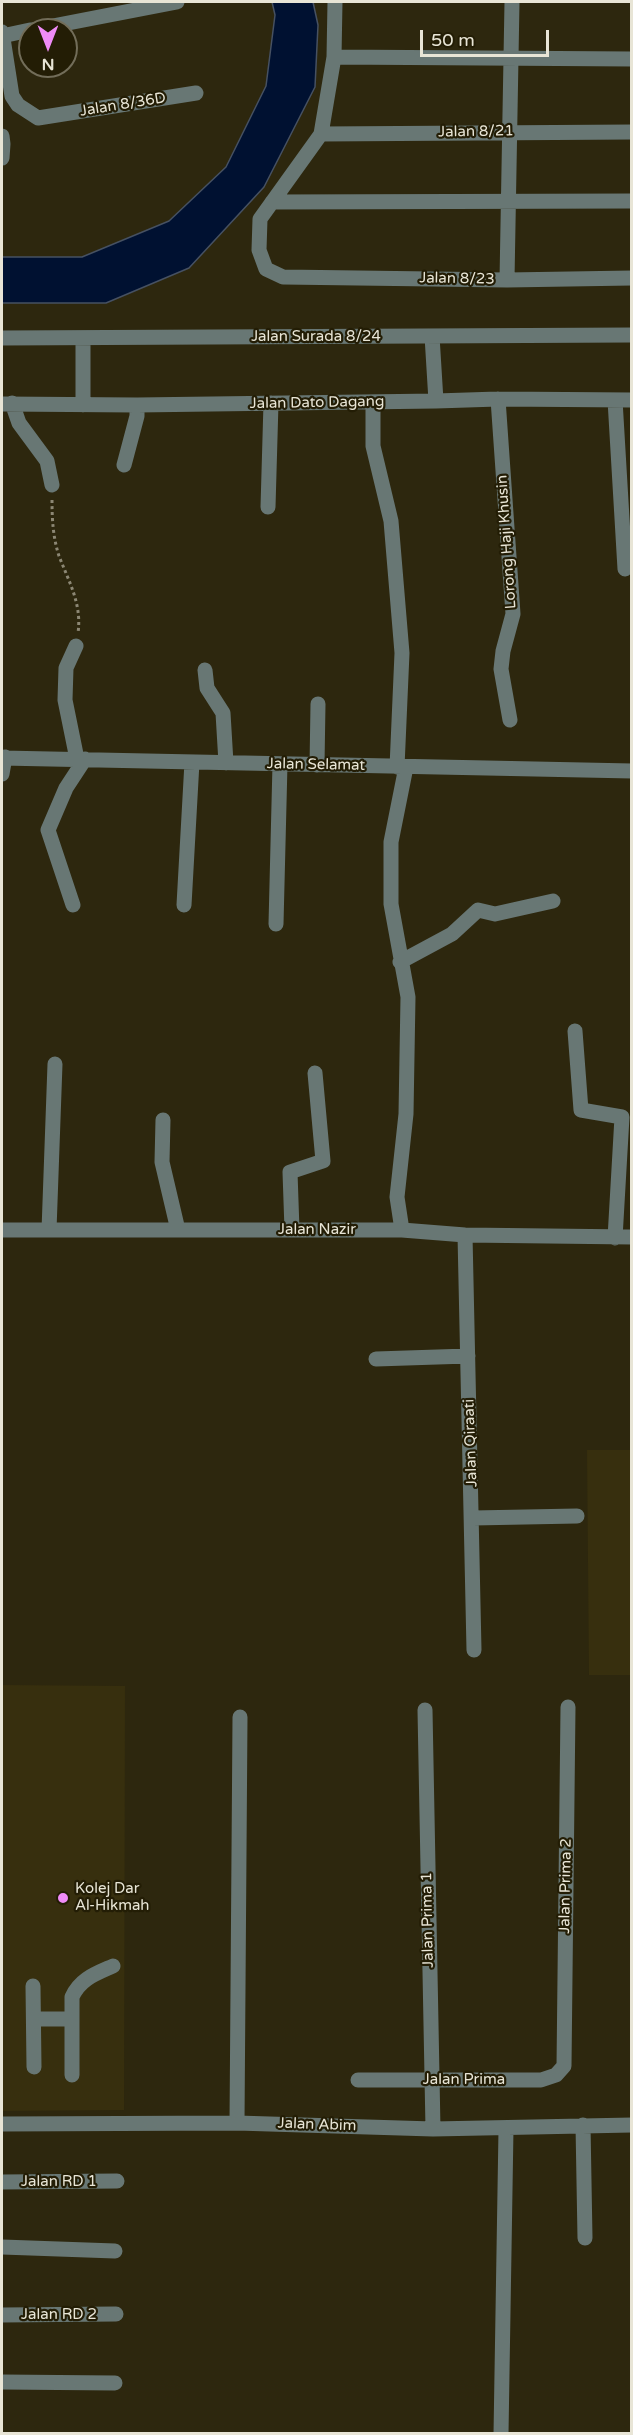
<!DOCTYPE html>
<html>
<head>
<meta charset="utf-8">
<style>
	body { margin:0 }
	#map { position:relative; width:633px; height:2435px; overflow:hidden; background:#2d270e; font-family:"Varela Round",sans-serif }
	canvas { display:block }
	.frame { position:absolute; inset:0; border:3px solid #e8e5d6; pointer-events:none }
	.north { position:absolute; left:18px; top:18px; width:60px; height:60px; box-sizing:border-box; background:#231d05; border:2px solid #726d59; border-radius:50%; rotate:180deg; font-size:16px; font-weight:700; line-height:24px; text-align:center; color:#e8e5d6 }
	.north::after { content:''; display:block; margin:auto; width:21px; height:27px; background:#ef8bf7; clip-path:polygon(50% 0,100% 100%,50% 72%,0 100%) }
	.scale { position:absolute; left:420px; top:30px; width:129px; height:27px; box-sizing:border-box; border:3px solid #e8e5d6; border-top:0; padding-left:8px; font-size:18px; line-height:21px; white-space:nowrap; color:#e8e5d6; -webkit-text-stroke:4px #231d05; paint-order:stroke }
</style>
</head>
<body>
<div id="map">
<canvas width="633" height="2435"></canvas>
<div class="frame"></div>
<div class="north">N</div>
<div class="scale">50 m</div>
</div>
<script>
const ctx = document.querySelector('canvas').getContext('2d');
ctx.lineJoin = 'round';
function fillPath(path, color) { ctx.fillStyle = color; ctx.fill(path, 'evenodd'); }
function stroke(path, color, width, dash) { ctx.strokeStyle = color; ctx.lineWidth = width; ctx.lineCap = dash ? 'butt' : 'round'; ctx.setLineDash(dash || []); ctx.stroke(path); }
function write(font, color, halo, rows, align = 'center') {
  ctx.font = font + ' "Varela Round",sans-serif'; ctx.lineWidth = 4.5; ctx.setLineDash([]); ctx.textBaseline = 'middle'; ctx.strokeStyle = halo; ctx.fillStyle = color; for (const [text, x, y, turn = 0] of rows) {
    ctx.save(); ctx.translate(x, y); ctx.rotate((+turn || 0) * Math.PI / 180); ctx.textAlign = isNaN(turn) ? turn : align; if (halo) ctx.strokeText(text, 0, 0); ctx.fillText(text, 0, 0); ctx.restore();
  }
}
fillPath(new Path2D(`
	M587 1450H631V1675H589Z
	M2 1685 125 1686 124 2110 2 2111Z`), '#372f0e');
const water = new Path2D(`
	M272 2H313L318 25 315 87 264 187 189 268 106 303H2V257H82L169 221 226 167 266 86 275 15Z`);
fillPath(water, '#001131');
stroke(water, '#465162', 1.5);
stroke(new Path2D(`
	M52 500C52 520 53 537 59 556 69 582 82 604 78 633`), '#8c8774', 3, [3, 3]);
stroke(new Path2D(`
	M335 2 334 57 321 134 260 219 259 250 266 269 283 277 507 280 632 278
	M32 30 177 2
	M2 32 12 96 18 105 38 118 196 93
	M2 36 30 30
	M334 57 632 59
	M321 134 632 132
	M2 136 3 144 2 158
	M272 202 632 201
	M507 280 512 2
	M432 336 436 401
	M2 338 632 335
	M498 399 513 614 503 651 501 669 510 720
	M615 400 625 569
	M373 402V446L391 521 402 653 397 767
	M12 403 19 423 47 461 52 485
	M2 404 137 405 436 401 498 399 632 400
	M83 405V338
	M124 465 137 416V405
	M268 507 271 403
	M76 646 66 668 65 700 77 759
	M205 670 207 688 223 713 226 763
	M2 758 632 771
	M317 765 318 704
	M2 774 5 757
	M73 905 48 830 66 788 85 759
	M184 905 192 762
	M276 924 280 764
	M400 962 452 934 478 910 495 914 553 901
	M575 1031 581 1110 622 1117 615 1238
	M163 1120 162 1162 178 1230
	M2 1230H402L465 1235 632 1237
	M49 1230 55 1064
	M292 1230 290 1172 323 1161 315 1073
	M402 1230 397 1197 406 1114 408 997 391 904V842L406 767
	M465 1235 474 1650
	M376 1359 468 1356
	M473 1518 577 1516
	M425 1710 433 2129
	M33 1986 34 2067
	M34 2019H72
	M72 2075V1997C80 1979 95 1974 113 1966
	M358 2080H541L556 2075 564 2066 568 1707
	M237 2123 240 1717
	M2 2124 237 2123 433 2129 632 2125
	M583 2125 585 2238
	M2 2182 117 2181
	M2 2247 115 2251
	M2 2315 116 2314
	M2 2382 115 2383
	M501 2434 506 2129`), '#687774', 15);
for (const [x, y, r, color] of [
	[63,1898,6,"#ef8bf7"]
]) { const dot = new Path2D(); dot.arc(x, y, r, 0, 2 * Math.PI); ctx.fillStyle = color; ctx.fill(dot); stroke(dot, '#231d05', 2); }
write('15px', '#e8e5d6', '#231d05', [
	["Jalan 8/36D",123,105,-9],
	["Jalan 8/21",476,132,-1],
	["Jalan 8/23",457,279,1],
	["Jalan Surada 8/24",316,337],
	["Jalan Dato Dagang",317,403,-1],
	["Lorong Haji Khusin",507,542,-94],
	["Jalan Selamat",316,765,1],
	["Jalan Nazir",317,1230],
	["Jalan Qiraati",471,1443,-92],
	["Jalan Prima 2",566,1886,-89],
	["Jalan Prima 1",428,1920,-91],
	["Jalan Prima",464,2080],
	["Jalan Abim",317,2125,2],
	["Jalan RD 1",59,2182],
	["Jalan RD 2",59,2315]
]);
write('15px', '#e8e5d6', '#231d05', [
	["Kolej Dar",75,1889],
	["Al-Hikmah",75,1906]
], 'left');
</script>
</body>
</html>
